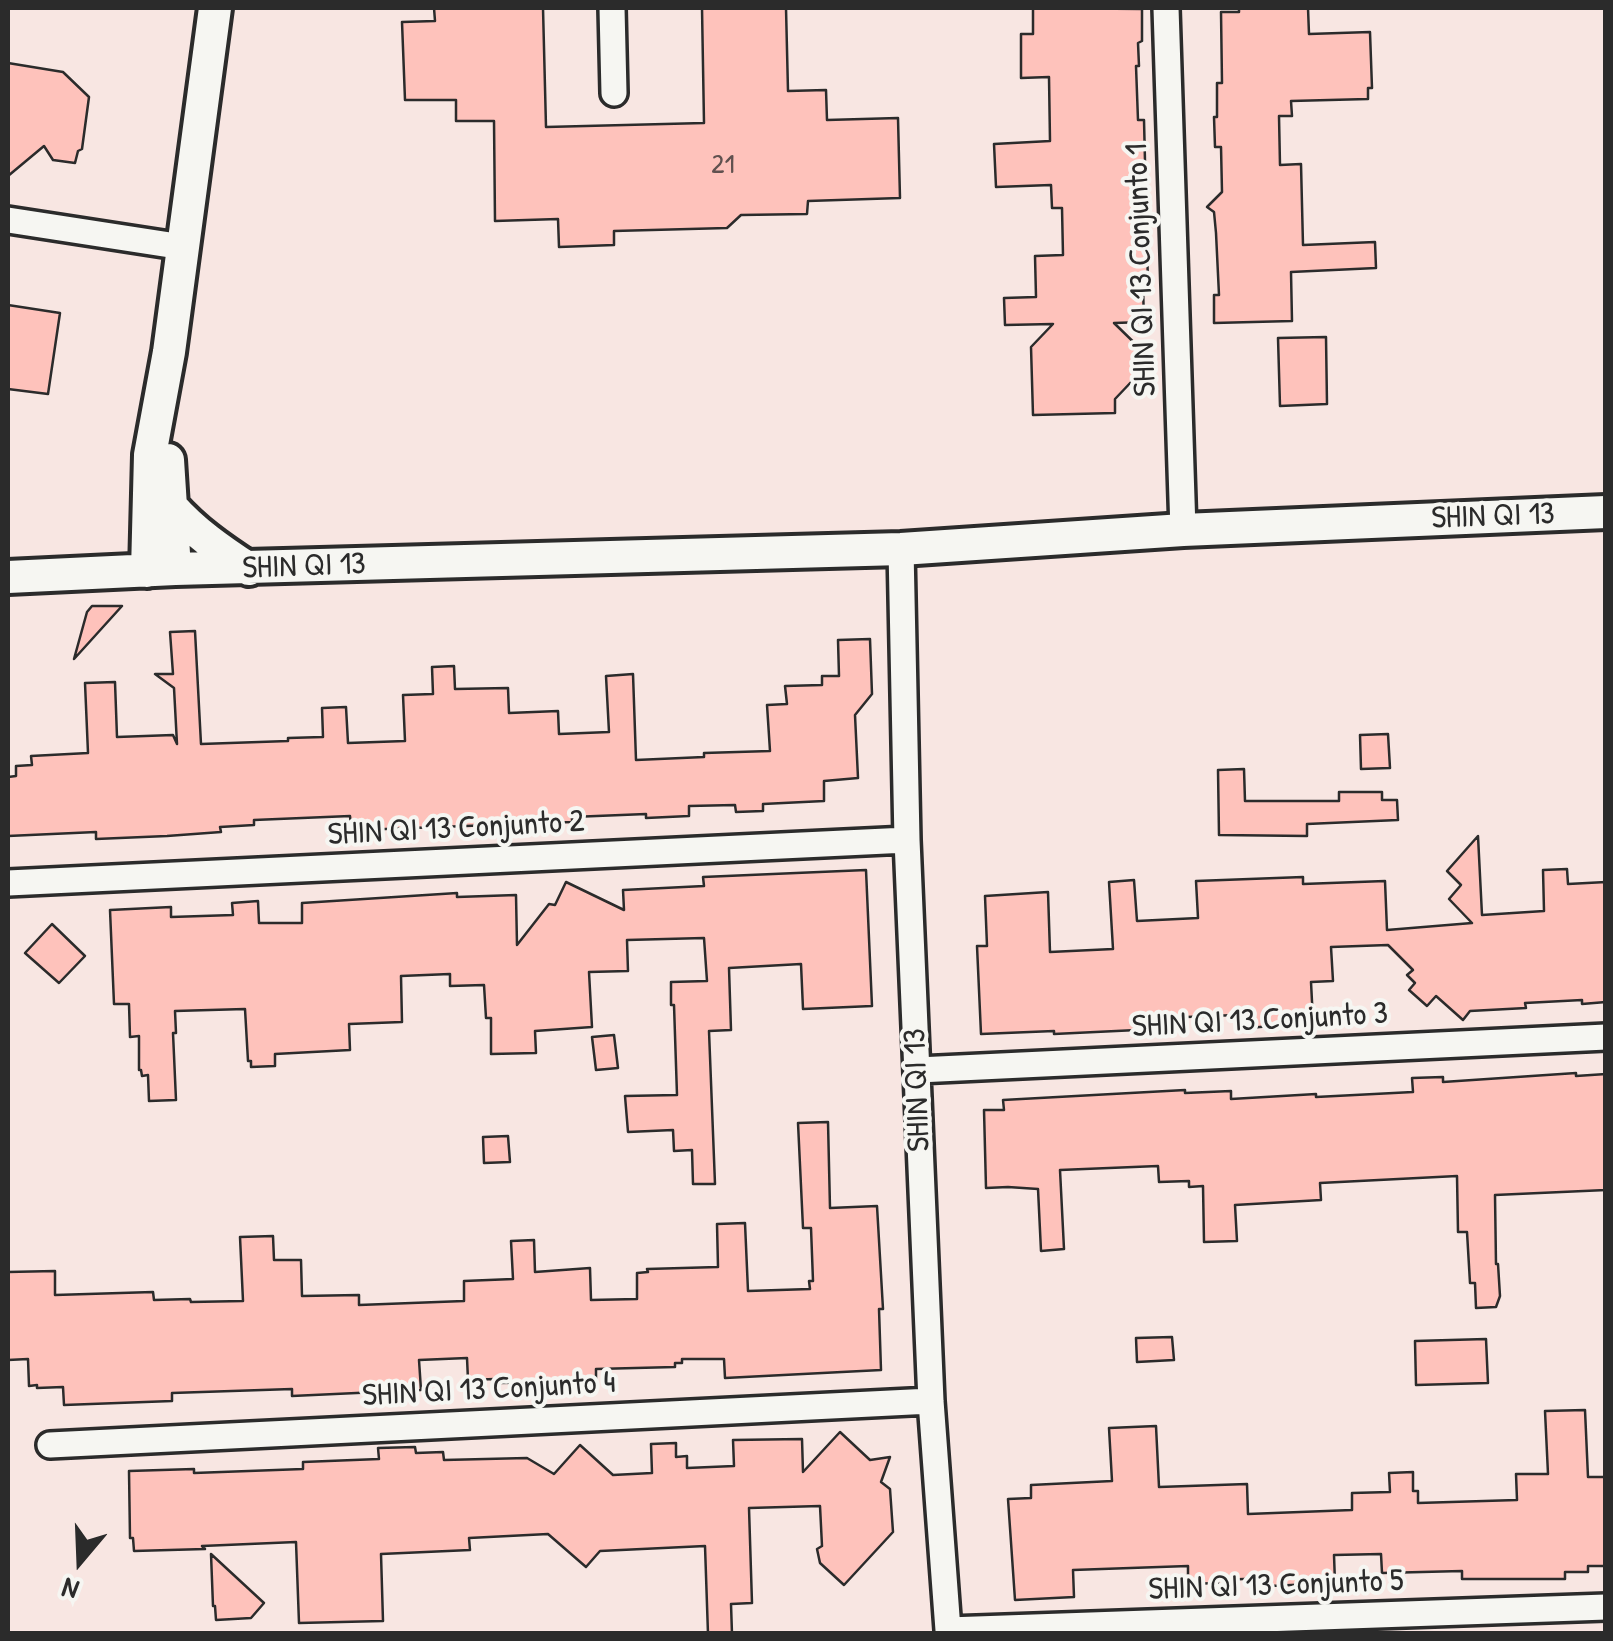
<!DOCTYPE html>
<html>
<head>
<meta charset="utf-8">
<style>
	body { margin:0 }
	#map { position:relative; width:1613px; height:1641px; overflow:hidden; background:#f8e6e2; font-family:"Patrick Hand",sans-serif }
	canvas { display:block }
	.frame { position:absolute; inset:0; border:10px solid #2b2b2b; pointer-events:none }
	.north { position:absolute; left:30px; top:1511px; width:100px; height:100px; -webkit-text-stroke:8px #f6f6f2; paint-order:stroke; rotate:199deg; font-size:28px; font-weight:700; line-height:40px; text-align:center; color:#2b2b2b }
	.north::after { content:''; display:block; margin:auto; width:35px; height:45px; background:#2b2b2b; clip-path:polygon(50% 0,100% 100%,50% 72%,0 100%) }
</style>
</head>
<body>
<div id="map">
<canvas width="1613" height="1641"></canvas>
<div class="frame"></div>
<div class="north">N</div>
</div>
<script>
const ctx = document.querySelector('canvas').getContext('2d');
ctx.lineJoin = 'round';
function fillPath(path, color) { ctx.fillStyle = color; ctx.fill(path, 'evenodd'); }
function stroke(path, color, width, dash) { ctx.strokeStyle = color; ctx.lineWidth = width; ctx.lineCap = dash ? 'butt' : 'round'; ctx.setLineDash(dash || []); ctx.stroke(path); }
function write(font, color, halo, rows, align = 'center') {
  ctx.font = font + ' "Patrick Hand",sans-serif'; ctx.lineWidth = 8; ctx.setLineDash([]); ctx.textBaseline = 'middle'; ctx.strokeStyle = halo; ctx.fillStyle = color; for (const [text, x, y, turn = 0] of rows) {
    ctx.save(); ctx.translate(x, y); ctx.rotate((+turn || 0) * Math.PI / 180); ctx.textAlign = isNaN(turn) ? turn : align; if (halo) ctx.strokeText(text, 0, 0); ctx.fillText(text, 0, 0); ctx.restore();
  }
}
const building = new Path2D(`
	M434 8H543L546 127 704 123 702 8H786L788 91 826 90 827 120 898 118 900 198 808 201 807 214 741 215 727 228 614 231V245L559 247 558 219 495 221 494 121H456V100H405L402 22 435 21Z
	M1033 8 1142 9V41L1138 43 1139 66H1136L1138 120H1144L1148 285 1143 286 1144 322 1114 323 1152 360 1115 399V413L1033 415 1031 347 1053 324 1005 325 1004 298 1036 297 1035 256 1063 255 1062 208H1052L1051 185 996 187 994 144 1050 141 1049 77 1021 78V34H1033Z
	M1239 8H1308L1309 34 1370 32 1372 88H1368V99L1291 101 1292 116H1279L1280 165 1301 164 1303 245 1375 242 1376 268 1291 272 1292 321 1214 323V295H1219L1216 233 1214 212 1207 207 1222 192 1221 147H1215L1214 117H1217V83H1222L1221 12H1239Z
	M8 63 63 72 89 97 82 149 78 151 75 163 53 160 44 146 8 176Z
	M8 305 60 313 48 394 8 389Z
	M1326 337 1327 404 1280 406 1278 338Z
	M92 606H122L74 659 87 612Z
	M195 631 201 744 288 741V738L323 737 322 708 346 707 348 743 405 741 403 695 433 694 432 667 454 666 455 689 508 688 509 713 558 711 559 734 609 732 606 676 633 674 636 760 704 757V753L770 751 767 705 787 704 785 686 822 685V676H839L838 640 870 639 872 694 855 715 858 778 824 781V801L763 804V811L736 812 735 805 689 806V816L646 818V814L572 817V822L359 830V826H351L350 816 254 820V825L220 827 221 832 167 836 96 839V832L8 836V777L16 776V766L32 765 31 756 88 753 85 683 115 682 117 737 173 735 177 744 174 688 155 674H173L170 632Z
	M1388 734 1390 768 1361 769 1360 735Z
	M1244 769 1245 801H1339V792H1382V800H1397L1398 820 1307 824V836L1219 835 1218 770Z
	M1478 836 1482 915 1544 911 1543 870 1567 869 1568 884 1606 882V1002L1582 1004V1000L1525 1003 1526 1008 1470 1011 1463 1020 1436 996 1427 1006 1409 990 1415 983 1407 975 1413 970 1388 945 1331 947 1333 981 1311 982 1313 1021H1305V1023L1237 1029 1236 1015 1137 1019V1030L1054 1034V1031L981 1034 977 946H987L985 896 1048 892 1050 952 1113 949 1109 882 1134 880 1137 921 1198 918 1196 881 1303 877V884L1385 881 1387 930 1472 923 1449 899 1461 885 1447 871Z
	M866 870 872 1006 803 1009 801 964 729 968 731 1030 709 1031 715 1184H693L692 1150 674 1151 673 1130 628 1132 625 1096 677 1095 674 1005H671V982L707 981 704 938 627 940 628 971 589 972 592 1027 535 1031 536 1053 491 1054V1018H486L484 985 450 986V974L401 976 402 1022 349 1024 350 1050 275 1054V1066L251 1067V1061H248L245 1009 175 1011 176 1033H173L176 1100 149 1101 148 1075 142 1076 141 1070H139V1036L130 1037 129 1004H114L110 910 171 907V917L233 915 232 903 258 901 259 923H302V903L457 893V897L516 895 517 945 549 904 555 905 566 882 624 910 623 890 704 886 703 877Z
	M52 924 85 956 59 983 25 953Z
	M614 1035 618 1068 596 1070 592 1037Z
	M1576 1073V1076L1606 1074V1190L1495 1195 1496 1264H1498L1500 1296 1496 1307 1476 1308 1475 1283H1470L1467 1232H1458L1457 1176 1320 1183 1321 1200 1235 1205 1237 1241 1204 1242 1203 1186 1189 1187V1181L1159 1182 1158 1166 1060 1170 1064 1249 1041 1251 1038 1189 1008 1187 986 1188 984 1110H1004L1003 1100 1185 1090V1093L1231 1091V1099L1316 1094V1097L1413 1092 1412 1078 1443 1077V1082Z
	M828 1122 830 1208 877 1206 883 1309H879L881 1370 725 1378 724 1359H682V1363H675V1367L596 1369V1382L495 1383V1379L468 1380 467 1358 419 1360 421 1390 292 1396V1389L172 1393V1401L64 1405 63 1387 37 1388V1385L29 1386 28 1359 8 1360V1272L55 1271V1295L153 1292 154 1300 190 1299 191 1302 243 1301 240 1237 273 1236 274 1260H301L302 1296 359 1295V1305L464 1301V1281L513 1279 511 1241 534 1240 535 1272 590 1268 591 1300 637 1299V1273L648 1272 647 1269 718 1267 717 1224 745 1223 748 1291 810 1289 809 1281H813L811 1228H803L798 1123Z
	M508 1136 510 1162 484 1163 483 1137Z
	M1172 1337 1174 1360 1137 1362 1136 1338Z
	M1486 1339 1488 1383 1416 1385 1415 1341Z
	M1585 1410 1588 1477H1606V1566H1588V1572H1565V1579H1462V1571L1382 1573 1381 1554 1334 1555 1335 1583 1270 1586V1578L1218 1580V1583L1188 1584V1566L1073 1570 1074 1597 1015 1600 1008 1499 1031 1498V1485L1112 1481 1109 1428 1156 1426 1159 1487 1247 1484 1248 1514 1352 1510V1493L1390 1492 1389 1473 1413 1472V1491H1418V1503L1517 1500 1516 1474H1548L1545 1411Z
	M840 1432 870 1460 890 1457 881 1482 890 1489 893 1532 844 1585 820 1563 817 1549 822 1546 820 1506 749 1508 752 1603 731 1604 732 1634H708L705 1546 600 1551 586 1567 548 1534 469 1538 470 1550 381 1554 383 1621 299 1623 296 1542 202 1546 205 1549 134 1551 133 1538H130L129 1471 194 1469V1473L303 1469V1462L379 1459 378 1448 415 1447 416 1453 443 1452 444 1460 527 1458 554 1474 580 1445 613 1475 652 1473 651 1444 676 1443V1457L687 1456V1468L734 1466 733 1440 802 1439 803 1472Z
	M211 1554 264 1603 251 1618 216 1620 215 1606H213Z`);
fillPath(building, '#fec2bb');
stroke(building, '#2b2b2b', 2.5);
const minor = new Path2D(`
	M612 8 614 93
	M1166 8 1183 530
	M8 220 183 247
	M901 549 907 840 931 1401 948 1630 1606 1607
	M8 883 907 840
	M918 1070 1606 1037
	M50 1445 931 1401`);
const tertiary = new Path2D(`
	M168 460 175 569
	M171 506C194 532 220 550 249 569
	M147 571 150 455 169 352 215 8
	M8 577 175 569 901 549 1183 530 1606 512`);
stroke(minor, '#2b2b2b', 32);
stroke(tertiary, '#2b2b2b', 40);
stroke(minor, '#f6f6f2', 25);
stroke(tertiary, '#f6f6f2', 32);
write('28px', '#60514f', null, [
	["21",723,166]
]);
write('32px', '#2b2b2b', '#f6f6f2', [
	["SHIN QI 13 Conjunto 1",1142,270,-92],
	["SHIN QI 13",1493,517,-2],
	["SHIN QI 13",304,567,-2],
	["SHIN QI 13 Conjunto 2",456,829,-3],
	["SHIN QI 13 Conjunto 3",1260,1021,-3],
	["SHIN QI 13",918,1090,-92],
	["SHIN QI 13 Conjunto 4",489,1390,-3],
	["SHIN QI 13 Conjunto 5",1276,1586,-2]
]);
</script>
</body>
</html>
